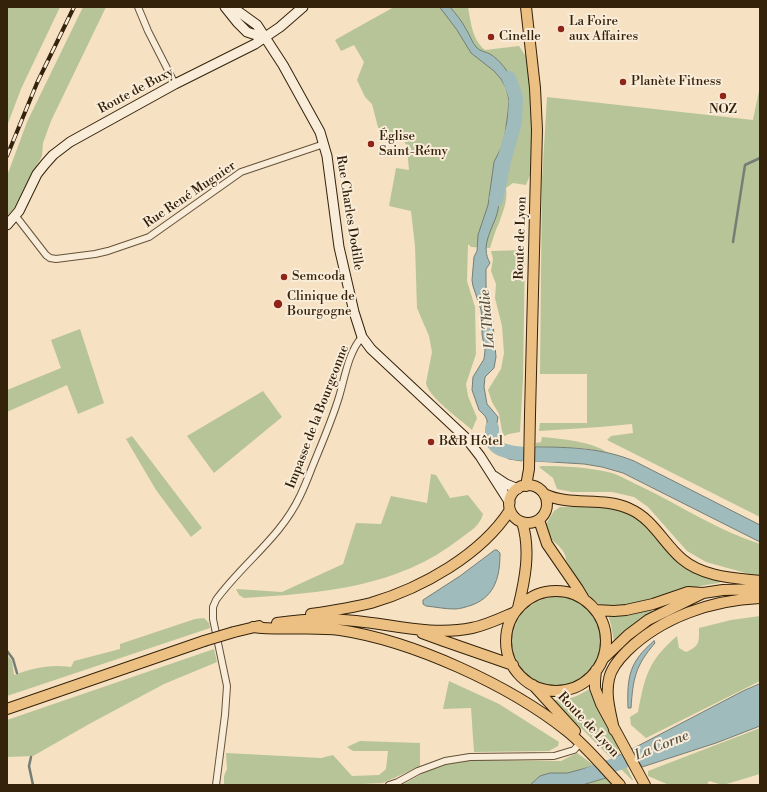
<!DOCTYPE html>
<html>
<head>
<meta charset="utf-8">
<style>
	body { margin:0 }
	#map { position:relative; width:767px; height:792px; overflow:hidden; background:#f6e1c3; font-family:"Libre Bodoni",serif }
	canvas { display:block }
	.frame { position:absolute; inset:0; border:8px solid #34220b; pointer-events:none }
</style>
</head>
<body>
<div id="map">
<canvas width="767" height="792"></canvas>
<div class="frame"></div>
</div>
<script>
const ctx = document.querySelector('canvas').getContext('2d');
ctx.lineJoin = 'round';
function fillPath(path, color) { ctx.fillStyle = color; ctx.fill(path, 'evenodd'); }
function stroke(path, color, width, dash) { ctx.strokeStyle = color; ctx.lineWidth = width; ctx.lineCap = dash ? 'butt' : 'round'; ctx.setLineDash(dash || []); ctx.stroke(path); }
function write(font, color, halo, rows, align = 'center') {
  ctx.font = font + ' "Libre Bodoni",serif'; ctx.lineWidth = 4; ctx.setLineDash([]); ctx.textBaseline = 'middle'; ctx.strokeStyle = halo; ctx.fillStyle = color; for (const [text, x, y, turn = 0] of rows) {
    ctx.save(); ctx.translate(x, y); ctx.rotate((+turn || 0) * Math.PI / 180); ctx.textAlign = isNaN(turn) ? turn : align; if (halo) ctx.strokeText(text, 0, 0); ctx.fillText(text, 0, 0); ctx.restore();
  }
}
fillPath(new Path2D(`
	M7 7H60L21 89 7 126Z
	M83 7H106L51 121 43 143 42 156 13 210 7 216V176L27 122Z
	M394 7H468C471 23 472 39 485 50L519 46 527 58 531 108 532 170 526 185 513 183 506 188C508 201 503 211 499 223 495 231 493 239 490 248L471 247 468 244 467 281 475 307 476 354 466 384 468 396 477 418 472 430C460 419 429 398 426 383L432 352 429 336 417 308 415 246 411 211 389 206 396 168 409 170 407 147 401 135H380L372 104 365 97 357 80 364 62 354 45 341 51 335 40Z
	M760 86V517L607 440 611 436 633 433 632 424 600 427 539 431 540 423H587V374H540L542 180 547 97 753 120Z
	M525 250 523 379 520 432 509 434 504 436 502 431 499 414 492 402 488 390 501 369 504 353 502 326 495 298 496 284 491 271 493 259 491 251Z
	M80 329 104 403 78 414 67 385 7 412V390L61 368 51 340Z
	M263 391 282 417 214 473 187 436Z
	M132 436 202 528 191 537 156 490 126 439Z
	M542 437C563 439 589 441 607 452L582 448 536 447V443L541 442Z
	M542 466C565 466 589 467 612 473 622 476 632 483 642 487 681 506 719 531 760 544V577L706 562 687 551 648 507 634 497 612 492H572L557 489 553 478 539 467Z
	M431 474 436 475 450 498 468 495 483 514C480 526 470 531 461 538 398 588 321 593 244 598L239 595 236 589 282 592 343 564 356 523 381 524 391 496 427 503Z
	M560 507H606L623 510 632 515 649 528 682 565 721 580 719 583C703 585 687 589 671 593 653 597 620 610 602 605 588 601 574 573 566 560 566 552 558 544 550 539L546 524 554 511Z
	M512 642a45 45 0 1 1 90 0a45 45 0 1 1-90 0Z
	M651 609 653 612 633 625 614 642 611 625 608 615Z
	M760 616V681L646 738 631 725 630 717 638 712C645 676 648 661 677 636L679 648 686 652C700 646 699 642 699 628L731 620Z
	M204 618 209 623 210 628 7 696V655L12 661 14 675C34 668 49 664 71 667L74 661 120 649V644L195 619Z
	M214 649 217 662 164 684 91 723 33 756 7 757V720C76 696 145 673 214 649Z
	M449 681 499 704 559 742 558 746 549 751 474 752 471 708 443 709Z
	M591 688 594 699 619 748 618 750 621 755 612 759 578 725 569 721 550 700C569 700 575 698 591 688Z
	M760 728V774L723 785 709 781 707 785H669L648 776V771Z
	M360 741 420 743V766L392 779 382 783 341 785H224V776L227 769 226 753 321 758 333 755 352 776 379 775 386 769 388 751H353L347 747Z
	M577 753 595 766 567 773H550L540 776 530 785H402L425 772 451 763 474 760 561 761Z
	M625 764 633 780H632L618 766Z
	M606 778 613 785H582Z`), '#b7c498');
const water = new Path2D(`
	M440 7H450C456 14 462 21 466 29 470 35 472 43 477 48 480 51 486 52 490 54 500 60 509 72 513 83 519 102 516 127 510 146 508 154 504 161 502 169 499 184 501 199 497 214 492 230 480 246 490 263L486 269V285L488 302 492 313 496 357 494 368 485 377 484 387 487 404 498 417 496 428 497 442 492 450 489 448 487 442V420L485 416 479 410 472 390 473 377 484 359 485 351 482 334V320L481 310 473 286 472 280 474 257 477 251 478 235 488 205 494 162 502 146 505 134 508 112 509 100 506 88 501 79 494 71 471 53 457 30Z
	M501 445 509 448H523L522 461 509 459 497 453Z
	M536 447C570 447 602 448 634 461L760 525V542L623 473 602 467 584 464 535 461Z
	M495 550H497L500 553C500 575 496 596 472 605 466 607 460 609 454 609 445 609 436 607 426 606L423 604V600L460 576Z
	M654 641 655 643C635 666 633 679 631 708H628C627 677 629 662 654 641Z
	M760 684V726L716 743 642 767 632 749 743 691Z
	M621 755 625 764 618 766 612 759Z
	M595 766 606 778 582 785H530L540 776 550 773H567Z`);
fillPath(water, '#a0bbbc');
stroke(water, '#757e75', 1);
stroke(new Path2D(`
	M733 242 745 165 760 158
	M7 651 13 659 17 673
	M31 757 29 766 33 785`), '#757e75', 2.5);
stroke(new Path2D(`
	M496 200 505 157 515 122 516 97 509 78
	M492 428C492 434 491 441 496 446 505 455 541 455 554 455
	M561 785 643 754`), '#a0bbbc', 14);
const minor = new Path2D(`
	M138 7 148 31 175 84
	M15 215 46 255 50 258 56 259 95 254 108 251 149 237 241 172 324 144
	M216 785 225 715 227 686 213 619V607L216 600C242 564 281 537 300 496 305 486 309 475 313 465 322 443 332 420 339 397 345 377 348 353 362 337
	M389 785 398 782 418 771 445 761 470 757 554 756 574 750 580 743`);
const secondary = new Path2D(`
	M225 7 237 22 247 32 265 38
	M232 7 257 25 283 65 320 132 327 156 339 247 354 312 362 337 371 349 466 438 480 456 510 503
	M7 225 19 211 37 174 45 164 53 155 70 142 175 84 255 44 280 27 303 7
	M494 476 506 484 518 489`);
const primary = new Path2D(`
	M526 7 535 88 537 130 530 414 529 469 526 486
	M509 504a19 19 0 1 1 38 0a19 19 0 1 1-38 0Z
	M544 494C571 507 603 496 630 509 653 519 664 544 682 559 703 577 734 578 760 581
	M539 520 547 544 578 589 584 599
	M506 641a50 50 0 1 1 100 0a50 50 0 1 1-100 0Z
	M518 608C525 580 531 550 522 522
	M595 610 614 611 626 610 653 604 688 592 703 593 723 590 760 589
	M311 614C331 611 351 608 371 603 422 588 481 555 510 510
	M277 623C303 619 330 618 356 621 395 625 433 636 472 628 487 625 501 618 515 612
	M253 627C281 631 311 626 340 630 413 641 509 685 567 731 587 747 603 767 620 785
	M234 632 259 626
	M422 633 444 641 513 665
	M604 658 628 635 648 620 703 593
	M596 670 595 681V688L601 704 645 785
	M533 685 575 731
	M7 709 204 641
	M614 730C611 714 605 696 609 679 611 668 619 659 627 651 662 617 712 600 760 598`);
stroke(minor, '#645239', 8);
stroke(secondary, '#34220b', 11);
stroke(primary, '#34220b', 12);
stroke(minor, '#f9ecd8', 6);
stroke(secondary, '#f9ecd8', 9);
stroke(primary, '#ebc082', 10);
const rail = new Path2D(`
	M7 156 37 83 74 7`);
stroke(rail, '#34220b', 4);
stroke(rail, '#f9ecd8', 2.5, [8]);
const primaryBridge = new Path2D(`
	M204 641 234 632`);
stroke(primaryBridge, '#34220b', 12, []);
stroke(primaryBridge, '#ebc082', 10);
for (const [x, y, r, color] of [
	[561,29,4,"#8f2418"],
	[491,37,4,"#8f2418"],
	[623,82,4,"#8f2418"],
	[723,96,4,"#8f2418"],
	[371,144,4,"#8f2418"],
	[284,277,4,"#8f2418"],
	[278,304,5,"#8f2418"],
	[431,442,4,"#8f2418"]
]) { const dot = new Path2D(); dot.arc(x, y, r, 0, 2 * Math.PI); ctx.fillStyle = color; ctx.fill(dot); stroke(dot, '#f9ecd8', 1.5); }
write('13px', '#34220b', '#f9ecd8', [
	["La Foire",569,22],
	["aux Affaires",569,37],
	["Cinelle",499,37],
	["Planète Fitness",631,82],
	["NOZ",723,110,"center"],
	["Église",379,137],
	["Saint-Rémy",379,152],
	["Semcoda",292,277],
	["Clinique de",287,297],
	["Bourgogne",287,312],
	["B&B Hôtel",439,442]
], 'left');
write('13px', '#34220b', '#f9ecd8', [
	["Route de Buxy",136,91,-28],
	["Rue René Mugnier",190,195,-34],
	["Rue Charles Dodille",349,213,81],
	["Route de Lyon",521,238,-88],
	["Impasse de la Bourgeonne",318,417,-69],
	["Route de Lyon",588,725,47]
]);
write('italic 14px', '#545040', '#f9ecd8', [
	["La Thalie",488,319,-95],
	["La Corne",662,746,-22]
]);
</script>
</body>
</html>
